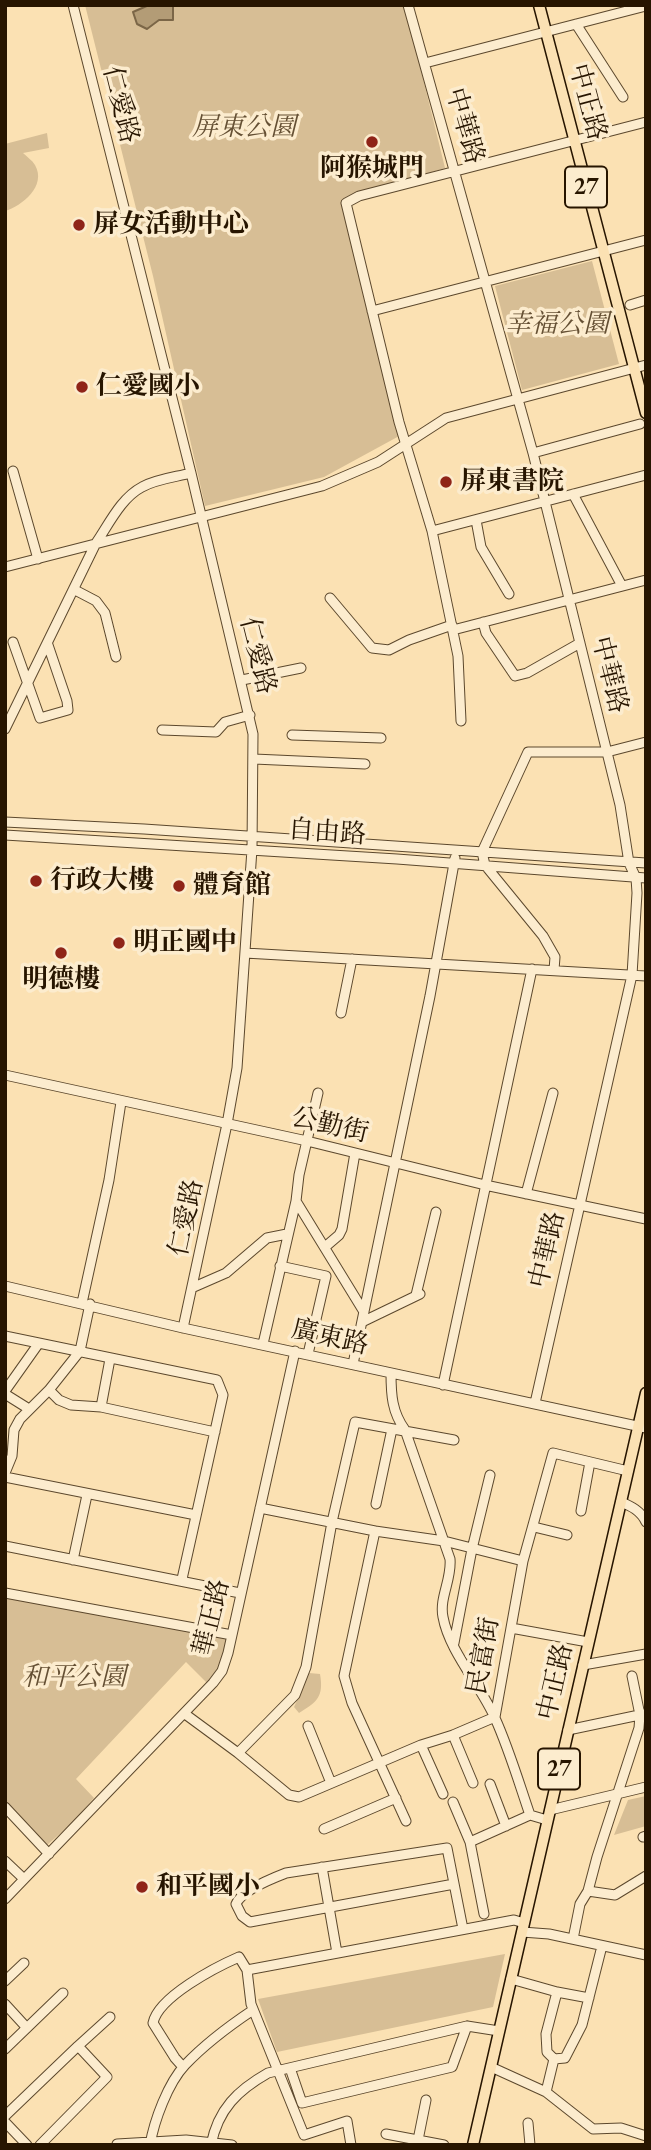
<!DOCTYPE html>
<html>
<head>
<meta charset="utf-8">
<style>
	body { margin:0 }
	#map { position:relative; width:651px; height:2150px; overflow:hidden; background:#fbe1b3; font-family:"EB Garamond",serif }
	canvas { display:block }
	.frame { position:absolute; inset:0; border:7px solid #271500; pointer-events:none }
</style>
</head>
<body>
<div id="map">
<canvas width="651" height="2150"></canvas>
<div class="frame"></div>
</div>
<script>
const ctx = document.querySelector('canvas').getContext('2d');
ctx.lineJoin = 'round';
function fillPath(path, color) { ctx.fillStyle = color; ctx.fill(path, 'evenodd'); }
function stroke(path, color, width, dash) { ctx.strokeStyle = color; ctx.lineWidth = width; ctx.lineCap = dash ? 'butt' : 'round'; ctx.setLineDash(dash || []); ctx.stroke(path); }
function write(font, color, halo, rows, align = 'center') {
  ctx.font = font + ' "EB Garamond","Noto Serif TC",serif'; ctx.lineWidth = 7; ctx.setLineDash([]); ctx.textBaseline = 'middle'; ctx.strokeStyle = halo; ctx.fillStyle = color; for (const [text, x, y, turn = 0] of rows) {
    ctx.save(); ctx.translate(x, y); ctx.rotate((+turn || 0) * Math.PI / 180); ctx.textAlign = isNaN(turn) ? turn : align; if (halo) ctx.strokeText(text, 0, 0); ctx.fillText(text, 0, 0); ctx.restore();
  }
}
fillPath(new Path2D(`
	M85 5H405L445 168 355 196 343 202 342 208 401 435 324 477 205 506 153 276Z
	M47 133 49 148 23 153C27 157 32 160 35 165 47 186 22 206 5 211V144Z
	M592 261 619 364 522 390 495 286Z
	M5 1595 183 1628 231 1640 225 1661 209 1685 186 1662 76 1779 94 1798 72 1823 46 1846 5 1800Z
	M309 1673 320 1674C324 1697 317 1702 299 1713L294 1707 302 1690 303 1674Z
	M646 1796V1826L614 1835 628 1800Z
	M505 1954 493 2007 277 2052 258 1999Z`), '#d7be95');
const water = new Path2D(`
	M149 5H173V20H159L147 29 137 24 133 12Z`);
fillPath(water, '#b39c76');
stroke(water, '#7b6647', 2);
const minor = new Path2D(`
	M73 5 191 473 253 734 252 849 237 1068 227 1124 183 1328
	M408 5 533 453 620 805 629 863 636 878 637 893 632 975 535 1403
	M576 24 623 97
	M425 63 646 6
	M630 305 646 300
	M372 311 646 240
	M533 453 640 424
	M13 471 38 559
	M573 494 622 586
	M476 520 481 547 509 594
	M432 531 646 475
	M5 567 322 486 378 462 446 418 646 365
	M75 590 96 601 105 613 116 657
	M330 598 372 648 389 650 409 640 452 625
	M483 622 486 633 515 676 527 673 580 643
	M453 630 646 580
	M13 642 40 718 68 710 67 701 48 645
	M242 680 301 668
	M461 721 458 656 432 531 399 422 346 203 359 196 646 122
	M5 729 96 543C109 524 121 498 142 487 156 479 176 477 191 473
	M162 730 216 732 225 722 250 715
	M292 735 381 738
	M254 759 365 764
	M5 822 144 829 646 863
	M5 835 397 859 646 878
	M245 953 646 976
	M554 970 555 957 543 936 485 865 482 852 528 752H607L646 742
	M341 1013 352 959
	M5 1075 307 1141 485 1185 646 1219
	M526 1194 553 1093
	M296 1201 364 1312
	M325 1247 339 1235 342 1229 355 1153
	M280 1266 326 1276 308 1354
	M5 1286 183 1328 646 1428
	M194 1287 226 1273 267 1238 287 1234
	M416 1295 436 1212
	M82 1303 109 1180 121 1102
	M362 1322 420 1294
	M5 1336 217 1380 223 1395 182 1579
	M263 1344 296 1201 299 1175 318 1093
	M353 1364 430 996 455 858
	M391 1373C391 1395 392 1412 405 1430L450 1559C452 1579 439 1598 443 1617 449 1651 481 1686 495 1718 509 1749 519 1783 530 1815L547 1820
	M443 1385 532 969
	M49 1390 59 1400 71 1405 101 1407 215 1432
	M5 1391 39 1343
	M5 1394 29 1409
	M101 1407 110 1359
	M5 1473 12 1456 14 1430 20 1419 49 1390 80 1351 90 1304
	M5 1477 196 1515
	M621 1502C631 1506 641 1511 646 1522
	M376 1504 392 1429
	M260 1508 375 1531 444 1541 523 1561
	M581 1511 590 1462
	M534 1527 567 1535
	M375 1531 344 1676 352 1703 406 1821
	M5 1546 240 1593
	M73 1560 87 1495
	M5 1593 232 1635
	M511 1628 588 1642
	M454 1643 472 1549 490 1475
	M583 1665 646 1654
	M185 1714 238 1753 289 1795 299 1797 421 1745 453 1735 495 1717
	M495 1717 523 1561 553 1453 628 1471
	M308 1726 331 1783
	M568 1730 644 1714
	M453 1735 473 1783
	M421 1745 443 1794
	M238 1753 295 1695 306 1667 332 1522 355 1422 454 1440
	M490 1784 506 1826
	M453 1802 470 1842 484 1914
	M5 1807 49 1854
	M550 1810 646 1787
	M324 1829 396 1798
	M643 1837 646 1836
	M470 1842 530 1815
	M5 1861 24 1879
	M322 1867 337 1953
	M454 1884 250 1922 242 1916 236 1904C241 1891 273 1878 286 1873L447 1848 463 1929
	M588 1891 615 1895 646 1876
	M5 1899 213 1683 222 1671 228 1653 295 1351
	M522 1932 549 1934 646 1955
	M573 1939 580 1904 588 1891 597 1857 639 1728 640 1715 632 1676
	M247 1970 514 1920 524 1923
	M511 1979 557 1992 589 1998
	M5 1981 24 1963
	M5 2004 27 2028
	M78 2046 110 2017
	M5 2049 63 1993
	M554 2059 546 2092 593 2129 621 2128 646 2136
	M554 2059 565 2058 582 2025 602 1946
	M554 2059 547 2052 546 2034 557 1992
	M183 2067 175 2058 153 2023C158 1997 216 1967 239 1957L247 1970 251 2004 304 2135 347 2121 351 2145
	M491 2067 546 2092
	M290 2068 302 2103 452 2067 467 2026
	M5 2116 78 2046 107 2077 40 2145
	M5 2122 27 2145
	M528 2123 530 2145
	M386 2134 444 2145
	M418 2140 426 2100
	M117 2144 186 2140 232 2145
	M150 2145C154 2121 168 2083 185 2065 205 2044 229 2026 253 2010
	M211 2145C218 2109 238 2090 268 2073L467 2026 499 2031`);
const major = new Path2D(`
	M539 5 646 413
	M473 2145 646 1393`);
stroke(minor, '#5c482d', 11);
stroke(major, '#271500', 13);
stroke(minor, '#fcecce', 9);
stroke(major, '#fbe1b3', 10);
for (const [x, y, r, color] of [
	[372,142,7,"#8f2418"],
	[79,225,7,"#8f2418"],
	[82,387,7,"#8f2418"],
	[446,482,7,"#8f2418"],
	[36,881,7,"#8f2418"],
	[179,886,7,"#8f2418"],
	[119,943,7,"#8f2418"],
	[61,953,7,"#8f2418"],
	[142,1887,7,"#8f2418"]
]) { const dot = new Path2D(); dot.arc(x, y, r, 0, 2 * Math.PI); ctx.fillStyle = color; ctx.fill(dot); stroke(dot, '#fcecce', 2.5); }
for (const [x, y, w] of [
	[586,187,42],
	[559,1769,42]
]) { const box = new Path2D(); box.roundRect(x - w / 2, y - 20.5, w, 41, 5); ctx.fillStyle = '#fcecce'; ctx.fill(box); stroke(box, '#271500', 2); }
write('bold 24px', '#271500', null, [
	["27",586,187],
	["27",559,1769]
]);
write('26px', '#271500', '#fcecce', [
	["中正路",587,102,75],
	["仁愛路",120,105,76],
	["中華路",464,126,74],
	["仁愛路",257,656,76],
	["中華路",609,675,76],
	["自由路",327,833,4],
	["公勤街",330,1126,13],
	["仁愛路",187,1218,-78],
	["中華路",548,1250,-77],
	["廣東路",330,1338,13],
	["華正路",212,1618,-76],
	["民富街",484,1656,-80],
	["中正路",556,1682,-77]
]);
write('italic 26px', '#655034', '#fcecce', [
	["屏東公園",244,128],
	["幸福公園",557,325],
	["和平公園",74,1678]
]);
write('bold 26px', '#271500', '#fcecce', [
	["阿猴城門",372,169,"center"],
	["屏女活動中心",93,225],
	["仁愛國小",96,387],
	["屏東書院",460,482],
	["行政大樓",50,881],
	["體育館",193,886],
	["明正國中",133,943],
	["明德樓",61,980,"center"],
	["和平國小",156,1887]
], 'left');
</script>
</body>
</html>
